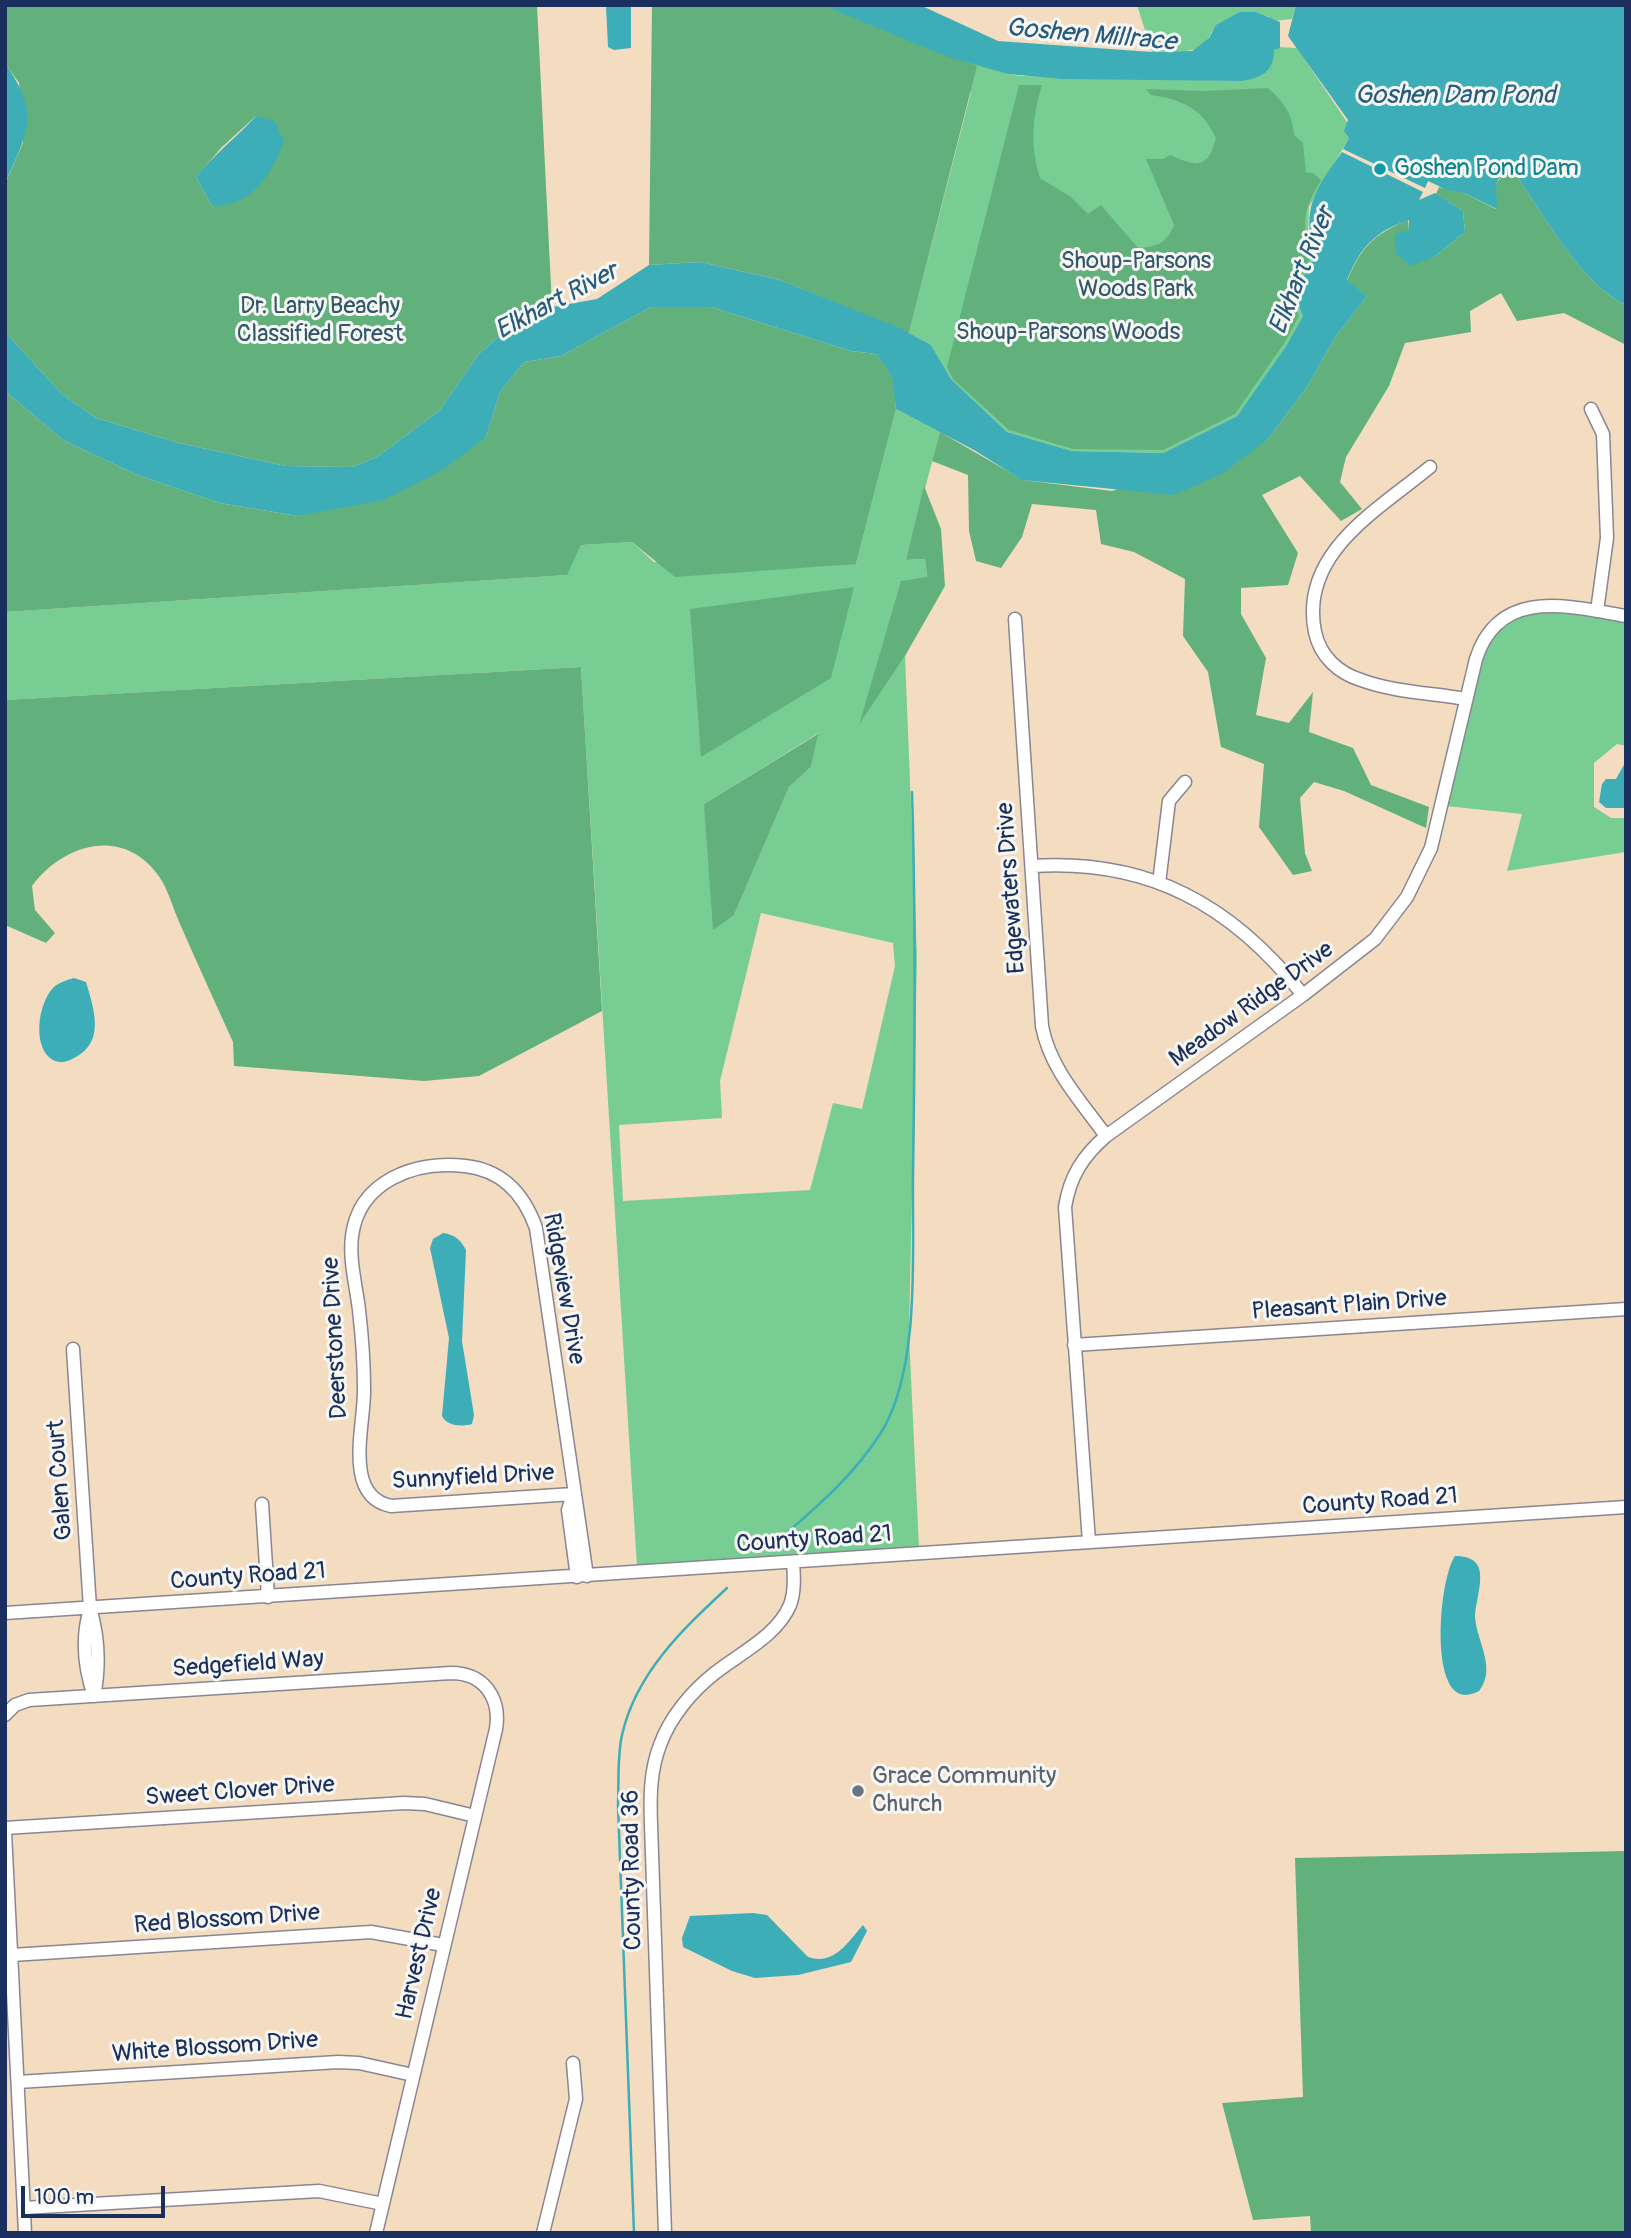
<!DOCTYPE html>
<html>
<head>
<meta charset="utf-8">
<style>
	body { margin:0 }
	#map { position:relative; width:1631px; height:2238px; overflow:hidden; background:#f4dcc1; font-family:Pangolin,sans-serif }
	canvas { display:block }
	.frame { position:absolute; inset:0; border:7px solid #1b2f5e; pointer-events:none }
	.scale { position:absolute; left:21px; top:2186px; width:144px; height:32px; box-sizing:border-box; border:4px solid #1b2f5e; border-top:0; padding-left:9px; font-size:21px; line-height:24px; white-space:nowrap; color:#1b2f5e; -webkit-text-stroke:5px #f6f6f2; paint-order:stroke }
</style>
</head>
<body>
<div id="map">
<canvas width="1631" height="2238"></canvas>
<div class="frame"></div>
<div class="scale">100 m</div>
</div>
<script>
const ctx = document.querySelector('canvas').getContext('2d');
ctx.lineJoin = 'round';
function fillPath(path, color) { ctx.fillStyle = color; ctx.fill(path, 'evenodd'); }
function stroke(path, color, width, dash) { ctx.strokeStyle = color; ctx.lineWidth = width; ctx.lineCap = dash ? 'butt' : 'round'; ctx.setLineDash(dash || []); ctx.stroke(path); }
function write(font, color, halo, rows, align = 'center') {
  ctx.font = font + ' Pangolin,sans-serif'; ctx.lineWidth = 6; ctx.setLineDash([]); ctx.textBaseline = 'middle'; ctx.strokeStyle = halo; ctx.fillStyle = color; for (const [text, x, y, turn = 0] of rows) {
    ctx.save(); ctx.translate(x, y); ctx.rotate((+turn || 0) * Math.PI / 180); ctx.textAlign = isNaN(turn) ? turn : align; if (halo) ctx.strokeText(text, 0, 0); ctx.fillText(text, 0, 0); ctx.restore();
  }
}
fillPath(new Path2D(`
	M784 5H879L1008 74 1022 76 1241 81 1278 47 1297 48 1349 125V138L1309 207 1308 233 1315 257C1303 275 1292 295 1303 316L1288 345 1237 416 1163 453 1072 451 1007 432 951 379 931 345 909 333 971 92Z
	M1137 5H1296L1292 19 1274 21 1267 16 1212 31C1202 58 1175 50 1152 52Z
	M896 409 940 432 906 560 925 559 927 578 861 722 905 656 917 957 909 1334 919 1548 637 1567 581 667 5 700V612L566 575 581 545 632 542 654 562 856 564ZM817 734 811 767 789 787 734 915 704 804ZM761 913 893 943 895 966 862 1109 833 1103 810 1190 623 1201 619 1125 722 1118 720 1081Z
	M1559 611 1626 621V746L1617 744 1594 763V807L1611 818H1626V852L1507 871 1522 814 1446 806 1483 655C1498 620 1523 613 1559 611Z`), '#78ce92');
fillPath(new Path2D(`
	M5 5H537L552 307 511 325 478 355 440 410 377 457 352 467 286 466 179 443 96 418 62 394 5 332V184L23 143 19 83 5 63ZM256 116 212 206 196 177 221 148Z
	M652 5H822L977 66 909 333 780 280 700 262 649 265Z
	M1019 85H1042C1032 116 1030 147 1040 178L1071 197 1088 214 1101 205 1138 248C1157 247 1167 243 1174 225L1146 159H1163L1170 155C1197 167 1208 169 1216 138 1202 108 1183 100 1151 95L1146 89 1204 91 1268 88C1283 101 1293 114 1294 135L1303 143 1306 172 1313 173 1321 180C1302 212 1302 221 1311 257 1299 276 1291 294 1299 316L1285 342 1235 414 1163 450 1073 449 1009 430 953 379 947 367Z
	M1502 174H1515C1545 215 1580 284 1626 305V345L1564 313 1517 321 1501 293 1470 311 1471 332 1405 343 1389 386 1346 457 1340 482 1362 509 1341 521 1300 476 1262 495 1298 553 1288 585 1241 588V614L1266 658 1256 715 1289 723 1313 692 1309 732 1353 748 1371 785 1429 807 1426 828 1344 791 1314 782 1300 798 1305 853 1312 871 1293 875 1259 827 1264 764 1221 747 1208 672 1183 636 1185 579 1134 552 1101 544 1096 510 1032 504 1022 537 1001 568 976 561 969 531 968 475 932 461 940 432 1023 480 1112 491 1268 439 1307 387 1336 336 1367 296 1347 281C1361 247 1374 234 1408 220L1409 230 1434 257 1465 232 1463 211 1436 194 1439 187 1464 193 1496 209V185Z
	M651 307H711L851 351 876 354 893 375 896 409 856 564 675 577 632 542 581 545 567 575 5 612V391L63 440 137 475 220 503 298 516 486 437 500 392 524 362 561 356Z
	M924 486 941 529 945 586 905 656 859 725 901 581 927 577 925 559 906 560Z
	M854 587 831 678 701 757 690 609Z
	M581 667 602 1011 479 1076 424 1081 234 1066 233 1042C215 1002 197 963 180 924 173 909 168 888 158 875 122 826 63 844 32 886L35 910 55 933 46 943 5 925V700Z
	M818 734 811 767 789 787 734 915 713 930 704 804Z
	M1626 1851V2233H1311L1310 2216 1253 2220 1222 2103 1303 2097 1295 1858Z`), '#62b17c');
fillPath(new Path2D(`
	M631 5V48L614 50 608 47 606 6Z
	M822 5H920L998 41 1152 52 1192 51 1209 38 1216 25 1240 12H1256L1280 22V48L1274 50C1274 72 1261 78 1241 81L1062 79 1008 74 948 57Z
	M1296 5H1626V305C1580 284 1545 215 1515 174H1501L1496 185 1497 209 1464 193 1447 190 1428 181 1425 188 1343 149 1349 138 1344 131 1348 120 1288 36Z
	M5 63C41 115 28 131 5 184Z
	M256 116 274 121 284 141C272 175 251 207 212 206L196 177C214 154 237 137 256 116Z
	M1342 152 1423 192 1419 200 1435 193 1463 211 1465 232 1434 257 1410 266 1396 253 1395 234 1409 230V220C1375 231 1360 248 1347 280L1367 296 1336 336 1307 387 1268 439 1222 474 1173 495 1022 480 974 450 896 409 892 375 876 354 851 351 711 307H651L561 356 524 362 500 392 486 437 443 470 384 500 298 516 220 503 137 475 63 440 5 391V332L62 394 96 418 179 443 286 466 352 467 377 457 440 410 478 355 511 325 552 307 597 299 649 265 700 262 780 280 900 328 931 345 951 379 1007 432 1072 451 1163 453 1237 416 1287 345 1303 316C1292 294 1303 275 1315 257 1301 209 1314 191 1342 152Z
	M1626 761V808H1606L1599 802 1602 784 1606 779H1616Z
	M74 978 86 982C95 1012 106 1045 70 1060 64 1063 55 1063 50 1058 32 1043 39 1001 54 987 60 982 67 980 74 978Z
	M443 1233C455 1235 460 1239 466 1250L462 1341 474 1415 472 1424C461 1427 447 1426 442 1416L449 1338 430 1248 433 1239Z
	M1455 1556C1462 1556 1471 1557 1476 1563 1486 1574 1475 1603 1475 1617 1477 1643 1497 1668 1479 1691 1473 1694 1465 1697 1458 1693 1431 1678 1440 1578 1455 1556Z
	M753 1913 767 1915 808 1957C834 1966 848 1942 863 1925L867 1931 851 1962 798 1975 755 1978 732 1971 683 1947 682 1938 690 1916Z`), '#3daeb8');
stroke(new Path2D(`
	M768 1549C810 1513 853 1478 882 1431 921 1366 912 1249 913 1175 915 1047 916 920 912 792
	M634 2233 618 1805C619 1783 617 1757 622 1735 636 1673 682 1630 727 1588`), '#3daeb8', 2.5);
const minor = new Path2D(`
	M1591 409 1603 434 1607 538 1597 611
	M1430 467C1378 510 1299 553 1315 632 1320 656 1338 673 1361 680 1393 692 1432 693 1466 699
	M1015 619 1042 1026C1050 1069 1081 1101 1106 1136
	M1033 866C1149 859 1232 905 1303 995
	M1159 883 1169 801 1185 782
	M1074 1345 1626 1309
	M73 1349 90 1608C99 1638 100 1666 94 1696
	M573 1494 391 1506C342 1496 365 1424 364 1389 364 1363 362 1336 359 1310 356 1285 349 1260 352 1236 359 1181 415 1160 465 1166 502 1170 524 1194 536 1228L587 1576
	M573 1494 568 1510 577 1577
	M262 1504 268 1597
	M1089 1542 1065 1207C1070 1176 1083 1156 1106 1136L1303 995 1375 939 1407 897 1431 848 1476 659C1499 587 1568 606 1626 616
	M90 1609C81 1639 84 1667 94 1696
	M5 1613 1626 1507
	M5 1715 15 1705 29 1700 451 1673C484 1673 501 1698 496 1729L376 2233
	M5 1828 404 1803 425 1804 475 1816
	M5 1832 25 2233
	M12 1955 371 1932 443 1945
	M18 2082 338 2062 359 2063 413 2075
	M24 2208 319 2191 383 2204
	M543 2233 576 2099 573 2063
	M665 2233 651 1825C650 1797 650 1771 660 1745 670 1717 692 1691 715 1673 740 1653 777 1636 790 1605 795 1592 794 1576 793 1562`);
stroke(minor, '#888690', 15);
stroke(minor, '#fff', 12);
for (const [x, y, r, color] of [
	[1380,169,7,"#0f9aa8"],
	[858,1791,7,"#6b7280"]
]) { const dot = new Path2D(); dot.arc(x, y, r, 0, 2 * Math.PI); ctx.fillStyle = color; ctx.fill(dot); stroke(dot, '#f6f6f2', 2.5); }
write('24px', '#0d838f', '#f6f6f2', [
	["Goshen Pond Dam",1394,169]
], 'left');
write('24px', '#32576b', '#f6f6f2', [
	["Shoup-Parsons",1136,262],
	["Woods Park",1136,290],
	["Dr. Larry Beachy",320,307],
	["Classified Forest",320,335],
	["Shoup-Parsons Woods",1068,333]
]);
write('24px', '#1b2f5e', '#f6f6f2', [
	["Edgewaters Drive",1012,888,-94],
	["Meadow Ridge Drive",1252,1005,-36],
	["Ridgeview Drive",563,1289,80],
	["Pleasant Plain Drive",1349,1306,-4],
	["Deerstone Drive",336,1338,-93],
	["Sunnyfield Drive",473,1478,-3],
	["Galen Court",61,1480,-94],
	["County Road 21",1380,1502,-4],
	["County Road 21",814,1540,-4],
	["County Road 21",248,1577,-4],
	["Sedgefield Way",248,1665,-4],
	["Sweet Clover Drive",240,1792,-4],
	["County Road 36",633,1870,-91],
	["Red Blossom Drive",227,1920,-4],
	["Harvest Drive",420,1954,-77],
	["White Blossom Drive",215,2048,-4]
]);
write('24px', '#5b616d', '#f6f6f2', [
	["Grace Community",872,1777],
	["Church",872,1805]
], 'left');
write('italic 26px', '#275b7e', '#f6f6f2', [
	["Goshen Millrace",1091,36,5],
	["Goshen Dam Pond",1455,96],
	["Elkhart River",1303,271,-68],
	["Elkhart River",557,302,-28]
]);
</script>
</body>
</html>
